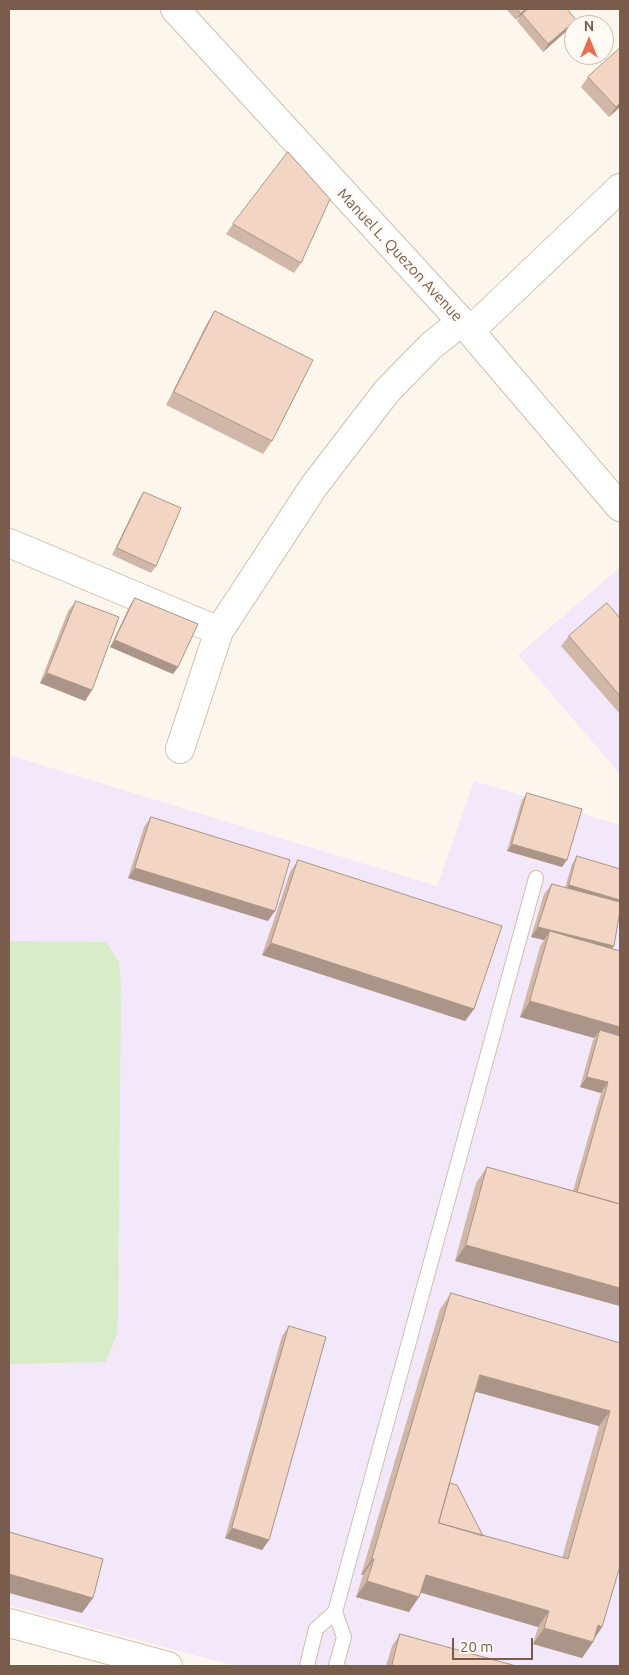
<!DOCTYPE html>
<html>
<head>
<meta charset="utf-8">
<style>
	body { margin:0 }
	#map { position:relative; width:629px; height:1675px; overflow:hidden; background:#fdf6ec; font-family:Ubuntu,sans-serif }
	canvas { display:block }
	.frame { position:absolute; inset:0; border:10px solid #7a5c4d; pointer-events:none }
	.north { position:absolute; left:564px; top:15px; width:50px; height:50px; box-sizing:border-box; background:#fffaf3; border:1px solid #cabbb1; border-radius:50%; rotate:0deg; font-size:14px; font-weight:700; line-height:20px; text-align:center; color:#7a5c4d }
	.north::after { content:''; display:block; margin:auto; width:18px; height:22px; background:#e76f51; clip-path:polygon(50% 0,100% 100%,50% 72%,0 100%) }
	.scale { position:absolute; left:452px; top:1638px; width:81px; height:22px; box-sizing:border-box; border:2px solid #7a5c4d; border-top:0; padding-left:6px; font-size:15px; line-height:18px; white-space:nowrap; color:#7a5c4d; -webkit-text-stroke:4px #fffaf3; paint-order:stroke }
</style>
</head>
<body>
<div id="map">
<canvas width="629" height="1675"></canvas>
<div class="frame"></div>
<div class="north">N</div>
<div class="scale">20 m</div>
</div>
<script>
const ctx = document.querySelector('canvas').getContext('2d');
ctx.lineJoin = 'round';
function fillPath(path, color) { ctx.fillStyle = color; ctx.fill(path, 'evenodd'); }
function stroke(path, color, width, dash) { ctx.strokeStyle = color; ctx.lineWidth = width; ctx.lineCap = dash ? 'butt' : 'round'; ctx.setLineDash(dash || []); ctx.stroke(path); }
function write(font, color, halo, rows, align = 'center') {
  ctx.font = font + ' Ubuntu,sans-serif'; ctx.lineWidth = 4.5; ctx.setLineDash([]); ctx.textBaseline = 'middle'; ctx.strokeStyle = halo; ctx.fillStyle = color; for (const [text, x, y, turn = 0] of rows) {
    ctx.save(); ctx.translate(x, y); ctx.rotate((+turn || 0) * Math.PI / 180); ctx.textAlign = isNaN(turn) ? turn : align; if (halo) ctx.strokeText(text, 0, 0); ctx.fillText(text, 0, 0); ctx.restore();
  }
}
fillPath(new Path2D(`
	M620 567V774L518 655Z
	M9 755 437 886 474 781 620 825V1666H235L9 1605Z`), '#f3e8fa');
fillPath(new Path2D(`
	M9 941 106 942 119 962 121 985 118 1320 117 1334 106 1362 9 1364Z`), '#d8ecc9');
const lane = new Path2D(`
	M335 1612 344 1637 336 1666
	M307 1666 316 1629 335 1612 536 878`);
const street = new Path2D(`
	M175 9 470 331 620 507
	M470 331 620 188
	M9 543 219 631
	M180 749 219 631 314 486 387 391 431 346 461 322`);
const secondary = new Path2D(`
	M9 1623 168 1666`);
stroke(lane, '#d1beb0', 16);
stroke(street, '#d1beb0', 30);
stroke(secondary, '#d6c0b0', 30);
stroke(lane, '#fff', 14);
stroke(street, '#fff', 28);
stroke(secondary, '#fff', 28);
fillPath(new Path2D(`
	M506 9H567L571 27 543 52 517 21 521 15 516 20Z
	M588 77 620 107 609 117 581 87Z
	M233 224 301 263 294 273 226 234Z
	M215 311 272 441 263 454 166 405 207 323Z
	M144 492 156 566 151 573 112 555 139 499Z
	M135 598 178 667 173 674 110 647 130 605Z
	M76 601 92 690 85 701 40 683 68 611Z
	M620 618V714L561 646 569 636Z
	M527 793 562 867 507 851 522 800Z
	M151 817 268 921 128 878 144 827Z
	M577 856 611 949 620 951V1306L455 1261 476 1183 487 1167 573 1191 601 1093 580 1087 593 1040 594 1038 520 1017 540 947 544 940 531 937 544 894 552 884 565 888 572 864Z
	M298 860 474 1009 465 1021 262 955 290 872Z
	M451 1293 620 1343 602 1627 595 1638 593 1642 582 1658 533 1644 538 1627 421 1592 409 1612 356 1597 363 1575H361L440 1309ZM476 1392 599 1426 562 1558 483 1536 450 1483Z
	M289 1326 269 1540 262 1550 225 1538 282 1336Z
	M400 1634 516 1666H386L392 1646Z`), '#d1b7a8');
fillPath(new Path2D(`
	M526 9H528L516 20 521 13Z
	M576 20 571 27 543 52 548 44Z
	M620 103V107L609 117 616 107Z
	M115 640 178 667 173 674 110 647Z
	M47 673 92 690 85 701 40 683Z
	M512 844 567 860 562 867 507 851Z
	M135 868 275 911 268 921 128 878Z
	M569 885 620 900V909L564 892Z
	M538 927 614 946 606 956 550 931 544 940 531 937Z
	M271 943 474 1009 465 1021 262 955Z
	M530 1001 620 1027V1046L600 1030 594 1038 520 1017Z
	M587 1077 608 1082 601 1093 580 1087Z
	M466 1245 620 1288V1306L455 1261Z
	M480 1375 610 1411 599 1426 470 1390Z
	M232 1528 269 1540 262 1550 225 1538Z
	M372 1559H374L363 1575H361Z
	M9 1574 93 1598 82 1613 9 1593Z
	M426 1575 549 1611 538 1627 415 1591Z
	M367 1581 419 1597 409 1612 356 1597Z
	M598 1625 602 1627 592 1642H593L582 1658 533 1644 544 1628Z`), '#aa9588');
const building = new Path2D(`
	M517 9H526L521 13Z
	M528 9H567L576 20 548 44 522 14Z
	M620 48V103L616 107 588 77Z
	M288 152 330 199 301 263 233 224Z
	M215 311 313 360 272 441 174 392Z
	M144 492 181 508 156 566 117 548Z
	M135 598 198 624 178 667 115 640Z
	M76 601 119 617 92 690 47 673Z
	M607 603 620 618V696L569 636Z
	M527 793 582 809 567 860 512 844Z
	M151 817 290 860 275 911 135 868Z
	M577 856 620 869V900L569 885Z
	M298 860 502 926 474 1009 271 943Z
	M552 884 620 902V910L614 946 538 927Z
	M550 931 620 951V1027L530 1001Z
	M600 1030 620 1036V1204L577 1192 608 1082 587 1077Z
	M487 1167 620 1204V1288L466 1245Z
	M451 1293 620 1343V1566L602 1627 598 1625 593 1642 544 1628 549 1611 426 1575 419 1597 367 1581 374 1559H372ZM480 1375 610 1411 568 1559 439 1523Z
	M289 1326 326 1337 269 1540 232 1528Z
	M450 1483 457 1485 483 1536 439 1523Z
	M9 1532 103 1559 93 1598 9 1574Z
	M400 1634 516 1666H392Z`);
fillPath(building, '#f3d5c3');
stroke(building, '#aa9588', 1);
write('15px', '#7a5c4d', '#fffaf3', [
	["Manuel L. Quezon Avenue",400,255,47]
]);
</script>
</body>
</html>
